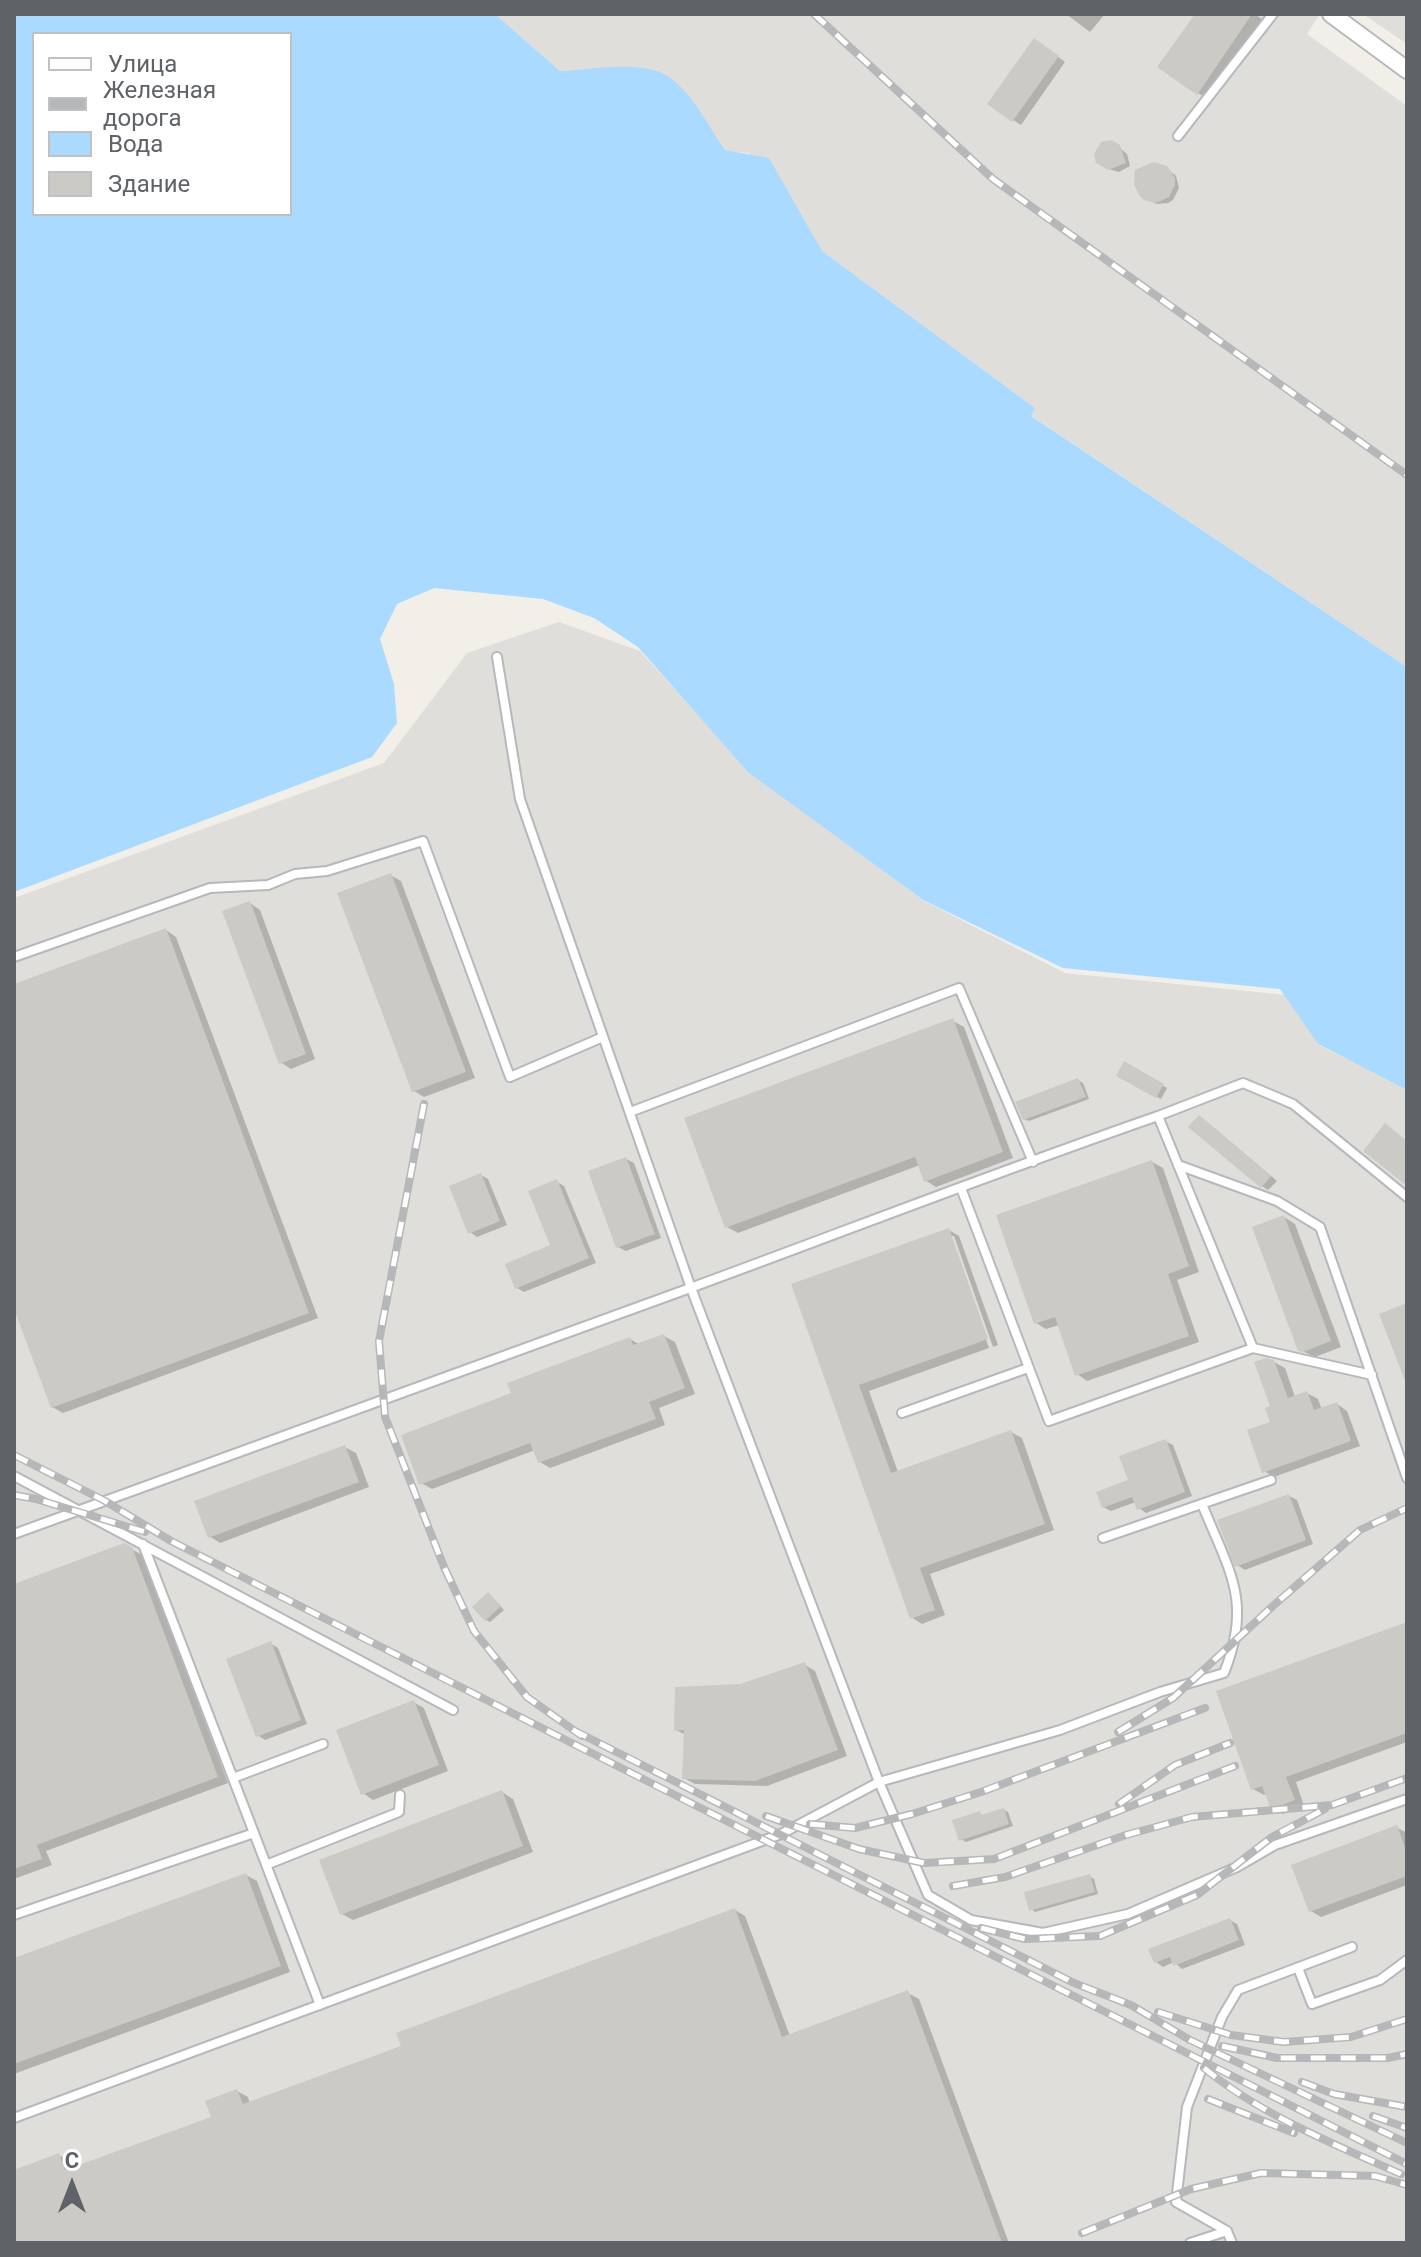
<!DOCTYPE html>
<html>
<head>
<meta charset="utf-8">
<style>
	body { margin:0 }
	#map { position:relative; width:1421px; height:2257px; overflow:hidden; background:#f1efe8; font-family:Roboto,sans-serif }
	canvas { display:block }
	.frame { position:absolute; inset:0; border:16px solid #5f6368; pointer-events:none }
	.legend { position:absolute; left:32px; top:32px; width:260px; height:184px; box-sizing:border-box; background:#fff; border:2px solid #bfc1c3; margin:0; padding:10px 14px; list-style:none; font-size:24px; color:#5f6368 }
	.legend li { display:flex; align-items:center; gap:16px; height:40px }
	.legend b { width:40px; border:2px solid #bfc1c3 }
	.north { position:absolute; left:32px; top:2145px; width:80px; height:80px; -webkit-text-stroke:6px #fff; paint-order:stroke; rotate:0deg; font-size:22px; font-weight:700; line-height:32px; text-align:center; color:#5f6368 }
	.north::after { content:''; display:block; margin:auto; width:28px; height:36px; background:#5f6368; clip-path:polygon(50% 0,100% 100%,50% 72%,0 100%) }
</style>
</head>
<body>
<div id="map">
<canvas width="1421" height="2257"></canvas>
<div class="frame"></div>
<ul class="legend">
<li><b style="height:10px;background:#fff"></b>Улица</li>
<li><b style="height:10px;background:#b6b7b8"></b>Железная дорога</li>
<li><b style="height:22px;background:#aadaff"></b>Вода</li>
<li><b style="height:22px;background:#cccac5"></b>Здание</li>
</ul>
<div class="north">С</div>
</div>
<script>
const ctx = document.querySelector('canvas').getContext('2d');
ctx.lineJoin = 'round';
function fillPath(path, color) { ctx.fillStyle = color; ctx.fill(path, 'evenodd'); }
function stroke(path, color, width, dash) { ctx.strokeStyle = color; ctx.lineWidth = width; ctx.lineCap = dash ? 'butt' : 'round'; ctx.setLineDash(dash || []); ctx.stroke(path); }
fillPath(new Path2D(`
	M495 14H1320L1307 34 1407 106V667L1030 415 1035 408 822 251 749 153 725 151 711 130 637 67 560 71Z
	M1363 14H1407V44Z
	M559 622 640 651 750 772 924 901 1065 973 1287 995 1320 1046 1407 1088V2243H14V898L384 763 467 653Z`), '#e0deda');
fillPath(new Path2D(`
	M14 14H495L560 71C589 70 644 59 669 77 694 95 708 126 725 150L769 158 822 251 1035 408 1031 416 1407 667V1090L1318 1044 1280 989 1063 968 923 900 748 772 638 647 594 618 543 599 434 588 397 604 380 639 394 684 397 723 372 757 14 892ZM34 34H290V214H34Z`), '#aadaff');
fillPath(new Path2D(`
	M1066 14H1105L1090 32Z
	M1197 14H1255L1263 20 1208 99 1198 93Z
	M1042 45 1065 62 1021 125 1013 120Z
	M1115 144 1127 154 1130 166 1119 172 1105 168Z
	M1166 168 1176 176 1179 188 1173 200 1168 203 1156 204 1141 194Z
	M390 875 401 881 475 1078 424 1097 414 1091Z
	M250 903 260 910 315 1059 291 1069 280 1062Z
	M166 930 176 937 318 1318 63 1413 52 1407 14 1303V987Z
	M953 1021 964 1027 1013 1158 936 1187 925 1180 920 1165 738 1233 727 1227Z
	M1125 1064 1167 1088 1161 1099 1119 1075Z
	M1078 1080 1083 1083 1089 1099 1029 1121 1024 1119Z
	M1207 1122 1277 1181 1268 1190 1260 1185Z
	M626 1159 634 1163 661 1238 626 1251 618 1247Z
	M1152 1162 1163 1168 1199 1272 1177 1280 1199 1342 1087 1381 1077 1374 1059 1325 1046 1329 1036 1323Z
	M481 1175 488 1179 507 1225 477 1237 470 1232Z
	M557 1182 564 1186 596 1263 524 1292 517 1288 553 1246Z
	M1284 1217 1295 1224 1341 1347 1315 1357 1300 1350Z
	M949 1230 959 1236 998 1345 993 1347 954 1236H950L989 1348 869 1391 898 1472 1011 1432 1022 1438 1054 1530 930 1574 945 1615 922 1624 911 1617 793 1285Z
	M664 1336 675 1342 695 1394 659 1408 665 1425 550 1468 540 1462 535 1450 432 1489 421 1483 514 1394 630 1339 640 1345Z
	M1274 1362 1285 1368 1295 1397 1307 1393 1318 1399 1322 1410 1337 1404 1347 1411 1360 1446 1274 1477 1264 1471 1273 1423Z
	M1165 1441 1173 1445 1192 1496 1146 1513 1139 1508 1136 1502 1111 1511 1103 1507 1131 1481Z
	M345 1447 356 1453 369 1487 220 1543 209 1536Z
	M1289 1496 1297 1500 1313 1544 1245 1570 1237 1565Z
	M124 1545 142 1555 228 1783 46 1851 52 1865 14 1879V1586Z
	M493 1598 504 1610 490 1622 486 1620Z
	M1407 1624V1742L1296 1782 1304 1806 1283 1814 1272 1808 1267 1793 1264 1795 1253 1789Z
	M270 1643 278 1648 307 1724 265 1740 257 1735Z
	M805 1665 815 1671 847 1756 767 1786 695 1784 684 1778 686 1735 676 1730 740 1686Z
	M413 1702 424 1708 448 1771 373 1800 363 1793Z
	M502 1792 513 1799 533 1852 353 1920 342 1914Z
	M1004 1810 1008 1812 1013 1826 966 1842 961 1839 979 1813 984 1816Z
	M1396 1827 1407 1833V1885L1321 1917 1311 1911Z
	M246 1875 257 1881 290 1972 14 2074V1960Z
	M1089 1876 1094 1879 1098 1894 1035 1912 1031 1909Z
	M735 1910 745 1916 790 2036 908 1993 919 1999 1009 2243H14V2172L59 2155 69 2161 73 2170 213 2118 237 2091 248 2097 250 2104 404 2047Z
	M1230 1920 1237 1924 1245 1945 1182 1969 1174 1962 1163 1967 1156 1962Z`), '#0003');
fillPath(new Path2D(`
	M1195 14H1252L1197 95 1157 67Z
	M1034 38 1059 56 1012 122 987 104Z
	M1111 140 1120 145 1126 163 1108 170 1096 163 1094 154 1101 142Z
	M1154 162 1167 166 1175 178V185L1169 197 1156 203 1144 200 1139 195 1134 184 1135 170Z
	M391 873 466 1072 412 1092 337 893Z
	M250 901 306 1054 279 1064 222 911Z
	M166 928 309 1313 51 1408 14 1309V984Z
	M953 1018 1003 1152 924 1182 915 1157 725 1228 684 1118Z
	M1124 1061 1164 1084 1156 1098 1116 1076Z
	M1078 1078 1086 1097 1023 1120 1015 1102Z
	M1199 1115 1271 1176 1261 1188 1188 1127Z
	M1385 1123 1407 1141V1186L1363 1151Z
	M626 1157 655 1234 616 1248 588 1171Z
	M1152 1160 1189 1266 1168 1274 1189 1336 1075 1376 1055 1317 1034 1324 996 1215Z
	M481 1173 500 1221 468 1234 449 1186Z
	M557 1179 589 1258 515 1289 505 1264 550 1245 528 1191Z
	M1284 1215 1331 1341 1303 1352 1298 1351 1252 1227Z
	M949 1228 988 1339 859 1385 891 1473 1011 1430 1045 1524 920 1568 935 1610 910 1619 791 1284Z
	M1407 1303V1383H1406L1379 1314Z
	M664 1334 685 1388 649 1402 656 1419 538 1463 530 1443 419 1485 401 1435 511 1393 507 1383 630 1337 633 1345Z
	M1266 1358 1274 1360 1288 1398 1307 1391 1314 1410 1337 1402 1351 1441 1262 1473 1247 1430 1270 1422 1265 1408 1270 1406 1254 1362Z
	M1166 1439 1185 1492 1137 1510 1132 1497 1102 1508 1096 1492 1128 1480 1119 1456Z
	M345 1445 359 1482 208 1538 194 1501Z
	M1289 1494 1306 1540 1235 1567 1217 1520Z
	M124 1543 132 1547 218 1777 37 1845 42 1859 14 1869V1584Z
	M488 1592 501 1606 485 1621 472 1607Z
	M1407 1622V1733L1286 1777 1295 1800 1271 1809 1262 1786 1251 1790 1216 1691Z
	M271 1641 301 1720 256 1737 226 1659Z
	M805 1662 838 1750 755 1781 682 1779 684 1730 674 1731 675 1687 740 1684Z
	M414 1700 439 1765 361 1795 336 1730Z
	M502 1790 523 1846 340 1915 319 1860Z
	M1004 1808 1009 1824 959 1841 952 1820 980 1811 981 1815Z
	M1397 1825 1407 1853V1876L1309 1912 1291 1865Z
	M246 1873 281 1966 14 2064V1958Z
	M1090 1874 1095 1892 1029 1911 1024 1892Z
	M735 1908 782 2037 908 1990 1002 2243H14V2170L59 2153 65 2170 211 2117 205 2101 237 2089 243 2104 401 2046 396 2033Z
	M1230 1918 1239 1940 1173 1966 1170 1957 1154 1963 1148 1949Z`), '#cccac5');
const service = new Path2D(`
	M1178 136 1273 14
	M497 657 520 799 691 1288 879 1782 928 1895 971 1920 1043 1933 1128 1914 1237 1867 1275 1845 1407 1799
	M14 957 210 888 268 885 295 874 327 871 423 841 510 1077 603 1037
	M630 1112 959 988 1033 1162
	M1158 1116 1243 1083 1293 1104 1407 1197
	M1178 1165 1277 1201 1320 1227 1407 1478
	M1253 1348 1372 1375
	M902 1413 1028 1368
	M14 1476 453 1710
	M14 1534C240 1452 467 1371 693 1287 848 1230 1002 1170 1158 1116L1253 1348 1049 1421 961 1188
	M1103 1538 1271 1480
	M143 1544 320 2005
	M233 1778 323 1744
	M266 1865 399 1812 400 1795
	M14 1915 254 1833
	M1298 1968 1312 2004 1380 1980 1407 1960
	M14 2118 781 1834 879 1782 1060 1730 1160 1692 1224 1673C1253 1601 1229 1571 1202 1504
	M1190 2243 1227 2231
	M1232 2243 1227 2231 1176 2202 1187 2107 1222 2017 1238 1990 1352 1947`);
const minor = new Path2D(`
	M1331 14 1407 70`);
stroke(service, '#b5b8bc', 12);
stroke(minor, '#b5b8bc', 20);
stroke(service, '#fff', 8);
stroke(minor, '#fff', 16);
const rail = new Path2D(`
	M814 14 993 179 1407 475
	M424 1104 379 1341 385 1417 444 1567 474 1631 527 1697 582 1736
	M14 1455 105 1501 171 1541 1407 2164
	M14 1495 36 1499 145 1532
	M573 1730 1074 1983 1131 2005 1190 2040 1407 2143
	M1118 1732 1173 1698 1274 1605 1360 1530 1407 1508
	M1119 1804 1175 1765 1230 1743
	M766 1816 859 1849 924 1863 994 1859 1235 1766
	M810 1824 855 1828 912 1814 981 1792 1205 1708
	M953 1886 1005 1877 1126 1835 1192 1817 1332 1805 1407 1778
	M981 1928 1025 1939 1100 1936 1197 1895 1272 1837 1325 1809
	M1158 2012 1231 2035 1284 2042 1351 2037 1407 2019
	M1222 2046 1277 2058H1388L1407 2054
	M1204 2068C1261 2115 1334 2144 1401 2174
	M1302 2082 1334 2094 1407 2107
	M1208 2099 1294 2133
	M1373 2116 1407 2128
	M1082 2233 1191 2189 1261 2173 1375 2176 1407 2185`);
stroke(rail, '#b6b7b8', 8);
stroke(rail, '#fff', 5, [15]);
</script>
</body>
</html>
